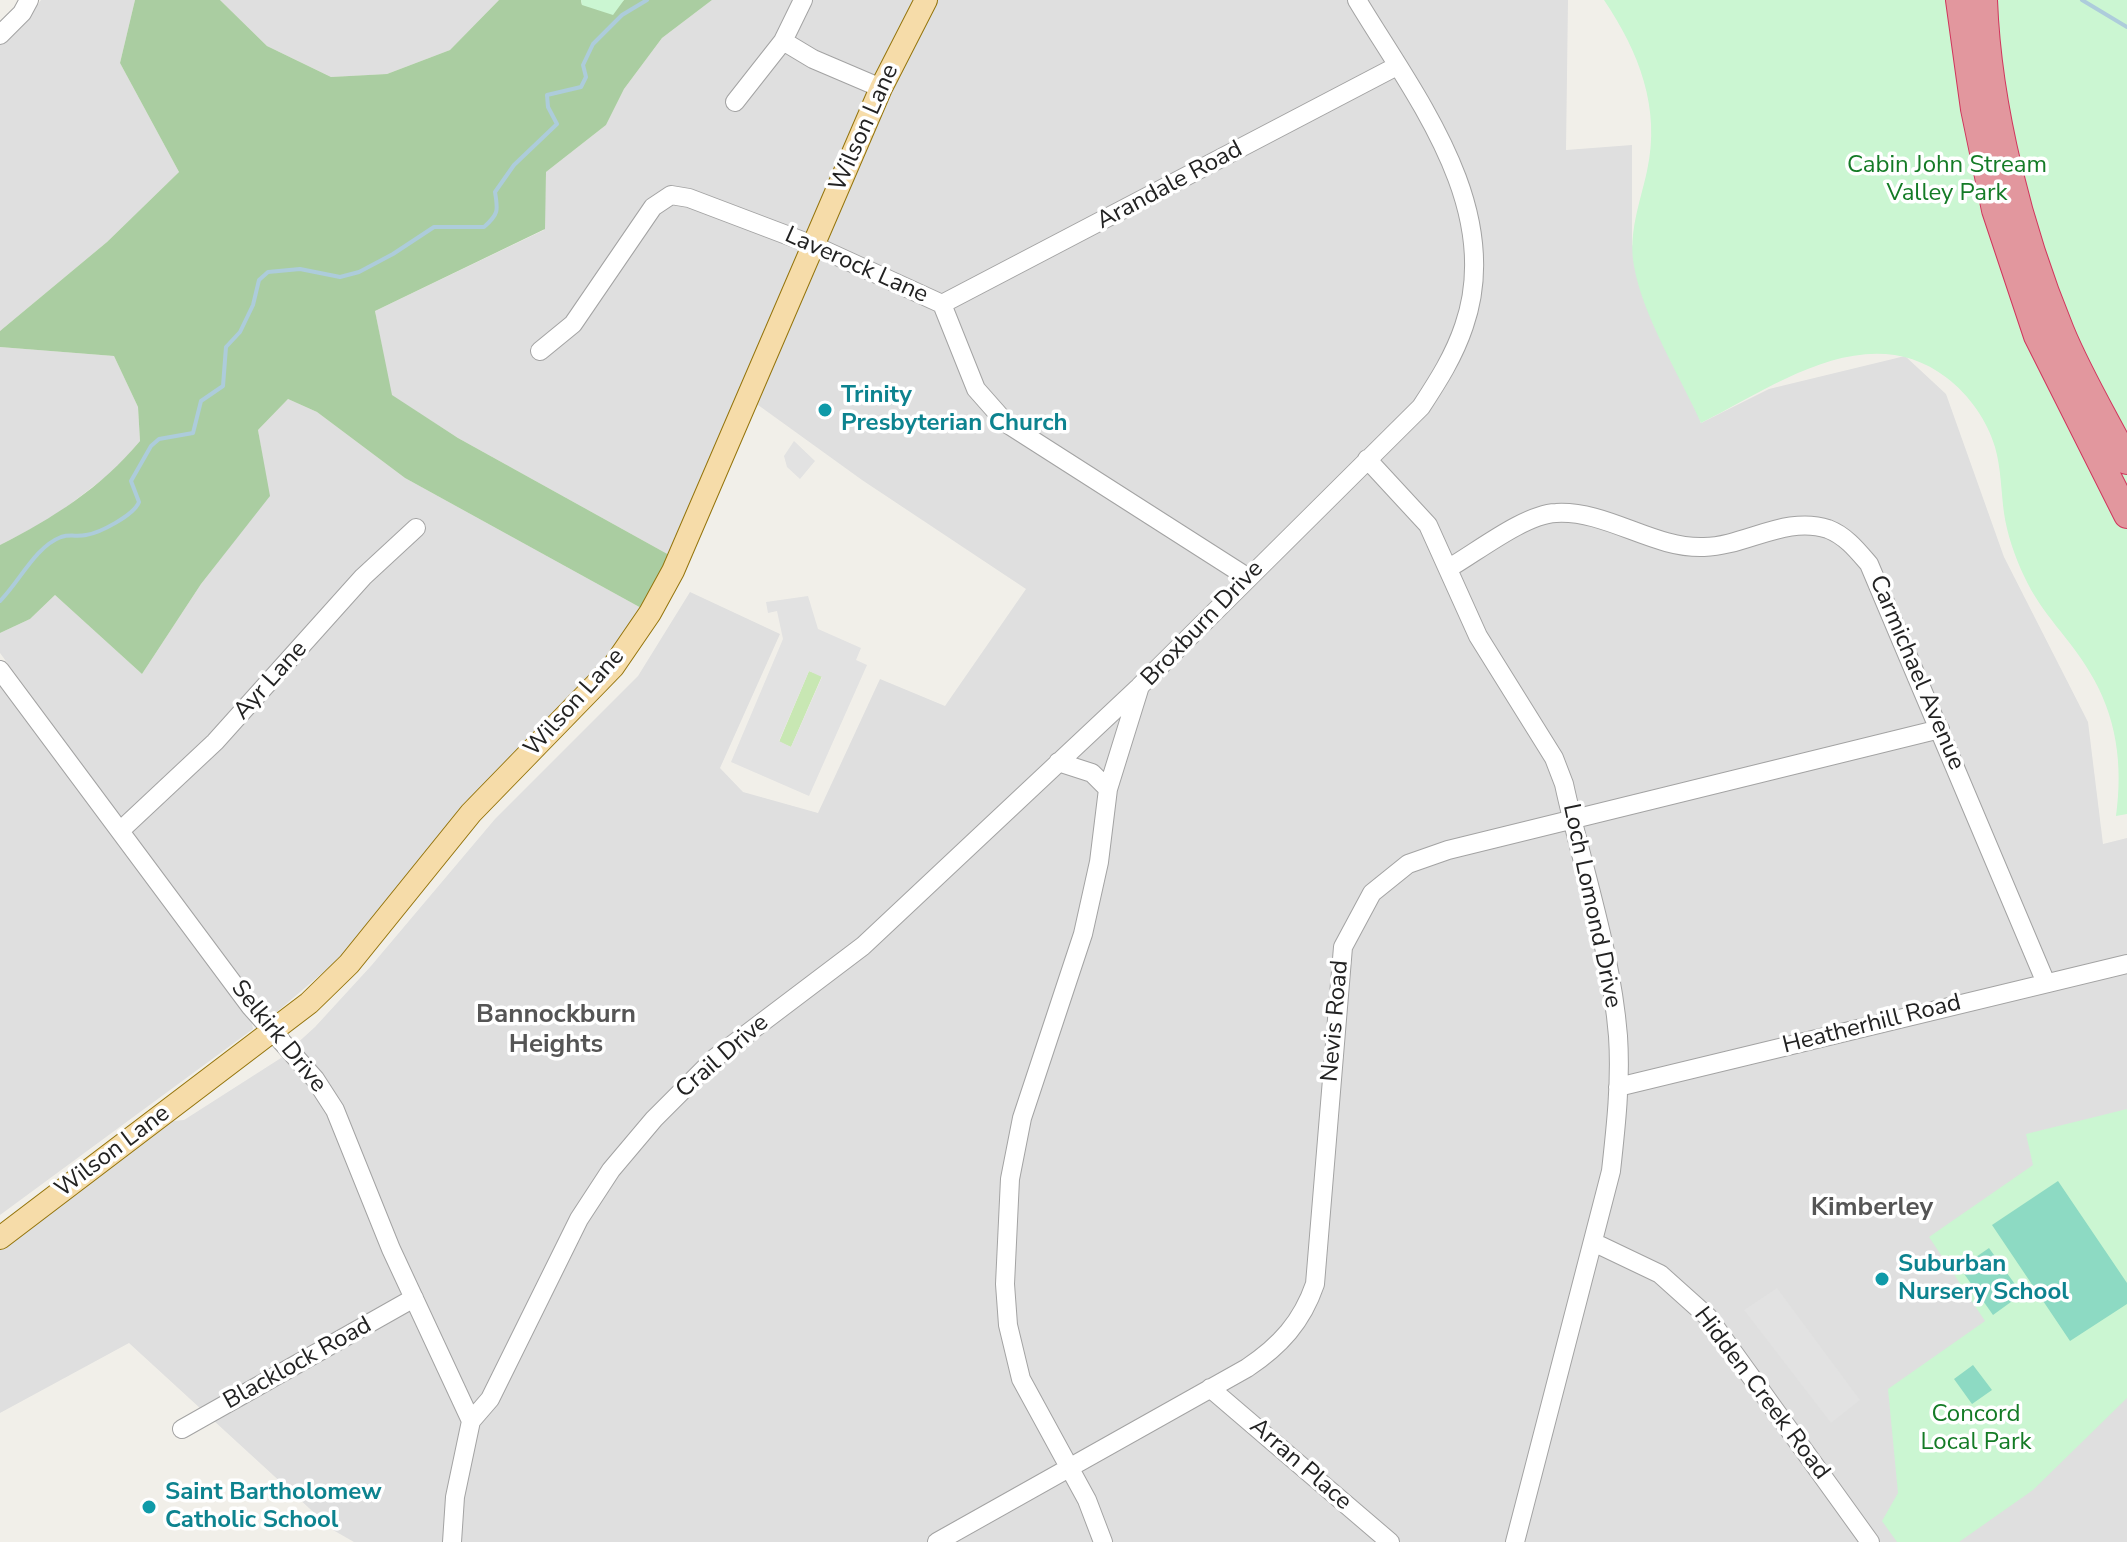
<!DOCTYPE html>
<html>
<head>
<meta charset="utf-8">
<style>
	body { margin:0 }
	canvas { display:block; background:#f1efe9 }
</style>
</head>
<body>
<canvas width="2127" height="1542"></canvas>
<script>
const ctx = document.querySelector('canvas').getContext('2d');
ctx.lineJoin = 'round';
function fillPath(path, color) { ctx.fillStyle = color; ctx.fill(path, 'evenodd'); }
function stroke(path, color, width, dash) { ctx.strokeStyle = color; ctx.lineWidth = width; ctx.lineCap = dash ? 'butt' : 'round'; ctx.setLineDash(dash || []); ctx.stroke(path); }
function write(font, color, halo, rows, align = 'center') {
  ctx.font = font + ' "Nunito Sans",sans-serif'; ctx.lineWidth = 7; ctx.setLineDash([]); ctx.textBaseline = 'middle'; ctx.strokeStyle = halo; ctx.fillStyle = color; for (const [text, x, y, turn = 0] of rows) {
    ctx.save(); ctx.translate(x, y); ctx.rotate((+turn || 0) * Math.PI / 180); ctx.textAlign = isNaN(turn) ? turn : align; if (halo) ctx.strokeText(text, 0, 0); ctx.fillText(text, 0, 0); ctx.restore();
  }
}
fillPath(new Path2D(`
	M41 0H135L120 63 179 172 107 242 0 331V45L21 28Z
	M220 0H499L450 50 387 74 331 77 267 46Z
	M712 0H919L855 120 671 556 458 438 391 395 375 311 544 230 546 172 606 125 624 89 662 38Z
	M926 0H1568L1566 150 1632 145V244L1701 423 1769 389 1905 356 1946 394 2004 557 2088 722 2103 844 2127 838V1542H354L333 1530 129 1343 0 1413V1238L152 1123 184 1120 281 1058 315 1027 371 966 495 819 638 676 690 592 780 634 720 768 743 792 818 813 880 679 945 706 1026 589 862 480 747 397Z
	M0 347 114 356 138 407 140 441 116 469 52 518 0 545Z
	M288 399 317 412 405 478 643 609 611 656 341 957 272 1016 267 1015 0 653V633L30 619 55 595 142 674 201 584 269 496 258 430Z
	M0 682 251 1018 253 1029 0 1215Z`), '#dfdfdf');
fillPath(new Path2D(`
	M809 671 822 676 791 747 779 742Z`), '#c8e7b3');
fillPath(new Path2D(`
	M135 0H220L267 46 331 77 387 74 450 50 499 0H581L582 5H617L624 0H712L662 38 624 89 606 125 546 172 545 229 375 311 392 395 458 438 671 556 643 609 405 478 317 412 288 399 258 430 270 496 201 584 142 674 55 595 30 619 0 633V545C53 518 101 488 140 441L138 407 114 356 0 347V331L107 242 179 172 120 63Z`), '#aacda1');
fillPath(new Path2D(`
	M581 0H624L613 15 582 5Z
	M1604 0H2127V814L2116 816C2123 765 2117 716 2089 671 2069 637 2042 615 2024 576 2015 557 2007 534 2004 513 2001 490 2001 468 1995 447 1987 420 1969 395 1947 378 1868 317 1775 386 1701 423 1680 376 1643 317 1634 266 1628 233 1640 203 1647 171 1661 108 1639 52 1604 0Z
	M2127 1109V1398L2033 1490 1959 1542H1897L1882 1521 1898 1493 1888 1389 1985 1321 1929 1237 2033 1165 2026 1134Z`), '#cbf6d2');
fillPath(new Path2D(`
	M2058 1181 2127 1283V1304L2070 1341 1992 1225Z
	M1989 1248 2022 1294 1993 1315 1960 1268Z
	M1973 1365 1992 1390 1972 1404 1954 1379Z`), '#8ddac3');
fillPath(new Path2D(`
	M794 441 815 461 800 479 787 467 784 456Z
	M808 596 818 629 861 648 856 660 867 665 809 796 731 762 783 639 777 611 768 613 766 602ZM809 671 822 677 791 747 779 741Z
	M1777 1288 1860 1400 1831 1423 1744 1310Z`), '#e2e2e2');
stroke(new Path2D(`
	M2082 0 2127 27
	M0 601C20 581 35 547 61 537 70 534 77 537 86 535 100 533 134 515 139 502L131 481 151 446 159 439 193 433 201 401 223 386 226 347 240 332 253 305 259 280 268 272 300 269 340 277 359 272 393 254 434 227H484C499 214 498 210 495 192L514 165 557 124 548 107 547 95 581 87 586 77 583 65 593 44 622 15 647 0`), '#adccdb', 4);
const minor = new Path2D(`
	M0 35 22 13 29 0
	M783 41 813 59 881 88
	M735 102 783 41 803 0
	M942 304 1397 66
	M540 351 573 324 653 207 671 195 689 198 813 245 942 304 976 389 1006 423 1247 577
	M1367 459 1428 525 1478 636 1554 758 1564 784C1582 867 1611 950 1618 1036 1621 1081 1616 1126 1611 1171L1515 1542
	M1449 568C1477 552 1525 514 1556 513 1607 510 1653 549 1704 547 1746 546 1786 515 1828 529 1846 536 1857 550 1869 564L2046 983
	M0 670 250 1006 315 1079 335 1110 391 1249 471 1421 455 1497 452 1542
	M1058 762 1092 773 1108 789
	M121 830 215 742 363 577 416 528
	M1618 1087 2127 964
	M1593 1242 1660 1274 1708 1317 1870 1542
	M1210 1388 1390 1542
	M471 1421 490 1399 579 1219 611 1170 654 1119 715 1058 863 946 1138 688
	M182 1429 414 1298
	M937 1542 1247 1368C1280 1346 1302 1322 1315 1284L1343 947 1372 893 1408 864 1448 850 1940 729
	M1103 1542 1087 1500 1021 1379 1008 1325 1005 1284 1010 1179 1022 1118 1083 934 1099 862 1108 789 1140 686 1421 407C1438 381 1454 356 1464 326 1505 208 1414 95 1357 0`);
const major = new Path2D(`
	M0 1238 309 1003 349 964 471 813 613 667 650 613 673 571 881 88 926 0`);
const highway = new Path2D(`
	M1959 0 1974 109 1995 210 2037 336 2127 515
	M1984 0C1988 108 2020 232 2061 331 2079 375 2105 418 2127 461`);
stroke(minor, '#a3a3a3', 20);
stroke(major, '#94740b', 24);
stroke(highway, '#d0355c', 28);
stroke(minor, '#fff', 18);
stroke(major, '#f6dca9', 22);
stroke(highway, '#e2979e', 26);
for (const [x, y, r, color] of [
	[825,410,8,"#0f9aa8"],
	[1882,1279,8,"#0f9aa8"],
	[149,1507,8,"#0f9aa8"]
]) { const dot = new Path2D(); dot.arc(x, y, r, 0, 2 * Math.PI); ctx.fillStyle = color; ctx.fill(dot); stroke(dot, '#fff', 3); }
write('24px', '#222', '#fff', [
	["Wilson Lane",865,128,-66],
	["Arandale Road",1170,186,-28],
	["Laverock Lane",856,266,24],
	["Broxburn Drive",1203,624,-46],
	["Carmichael Avenue",1916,673,67],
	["Ayr Lane",271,681,-48],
	["Wilson Lane",575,703,-48],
	["Loch Lomond Drive",1591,906,78],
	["Nevis Road",1336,1021,-85],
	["Heatherhill Road",1872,1025,-14],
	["Selkirk Drive",278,1037,51],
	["Crail Drive",723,1057,-41],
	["Wilson Lane",113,1152,-37],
	["Blacklock Road",298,1364,-29],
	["Hidden Creek Road",1761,1394,53],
	["Arran Place",1300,1465,41]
]);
write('24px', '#147b26', '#fff', [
	["Cabin John Stream",1947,166],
	["Valley Park",1947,194],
	["Concord",1976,1415],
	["Local Park",1976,1443]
]);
write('bold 24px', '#0d838f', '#fff', [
	["Trinity",841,396],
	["Presbyterian Church",841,424],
	["Suburban",1898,1265],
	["Nursery School",1898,1293],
	["Saint Bartholomew",165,1493],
	["Catholic School",165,1521]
], 'left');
write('bold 26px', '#555', '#fff', [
	["Bannockburn",556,1016],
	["Heights",556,1046],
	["Kimberley",1872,1209]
]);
</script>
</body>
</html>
